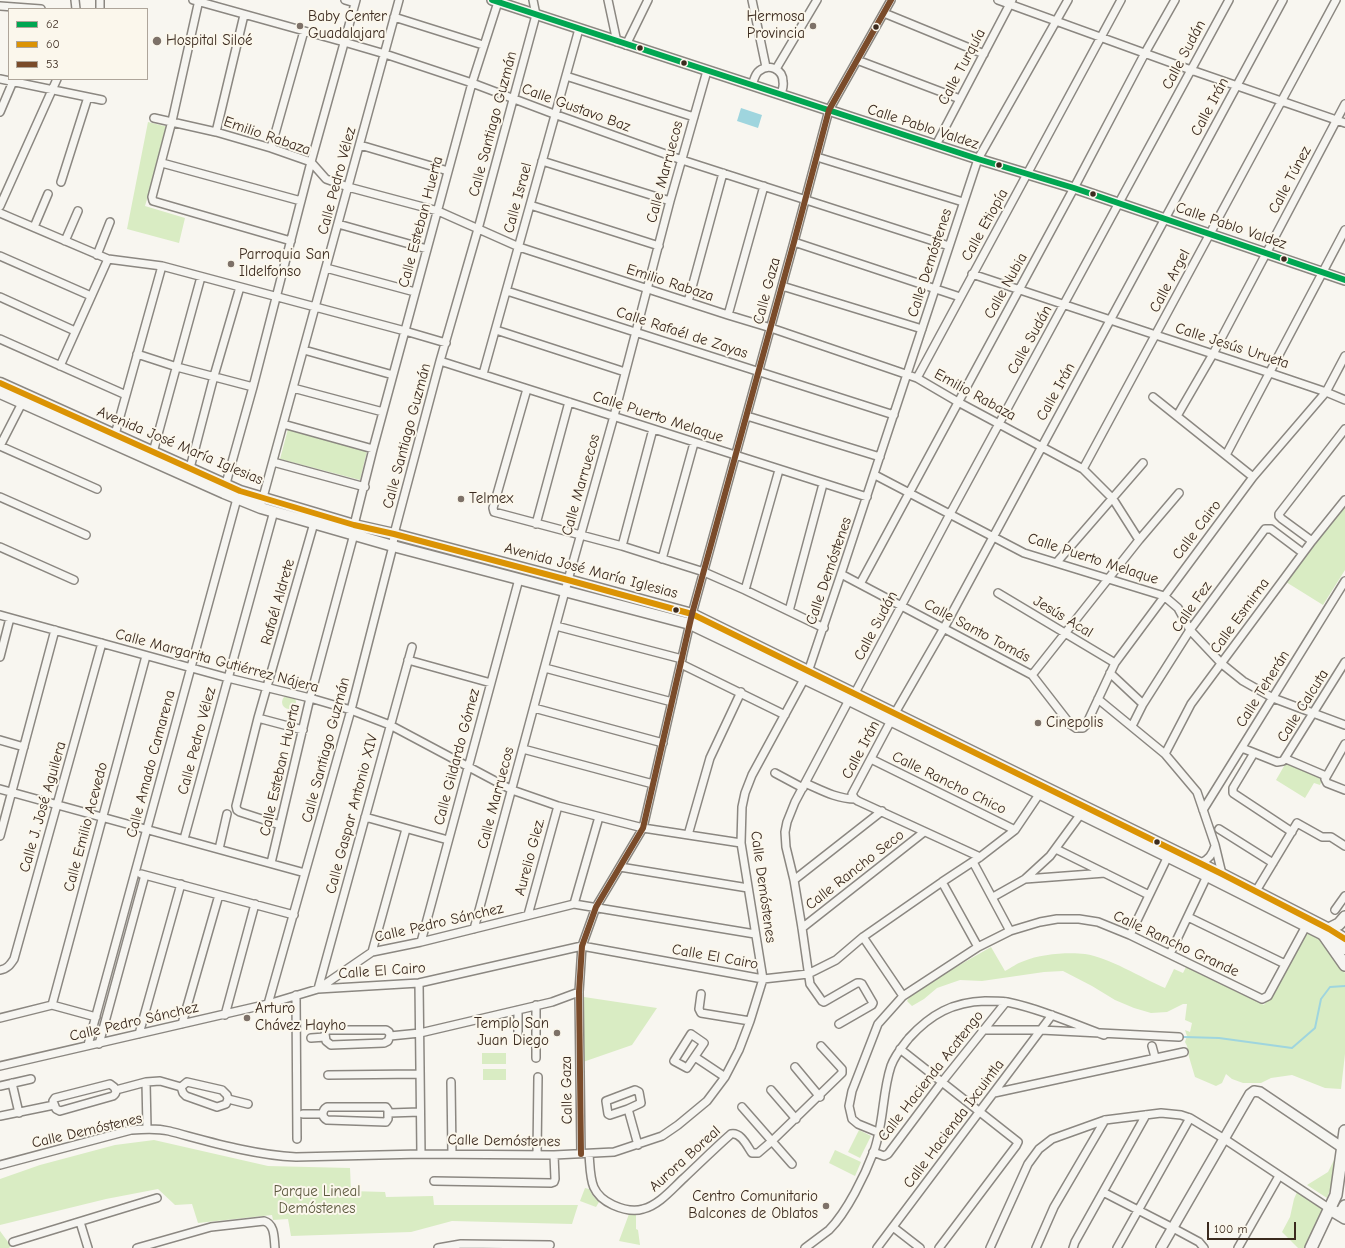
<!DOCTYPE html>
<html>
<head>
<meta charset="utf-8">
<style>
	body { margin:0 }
	#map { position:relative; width:1345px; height:1248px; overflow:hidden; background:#f8f6f0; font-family:"Comic Neue",sans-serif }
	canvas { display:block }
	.legend { position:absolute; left:8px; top:8px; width:140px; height:72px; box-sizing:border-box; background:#fbf7ec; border:1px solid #aea59a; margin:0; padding:5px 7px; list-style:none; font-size:12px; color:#3b2a1e }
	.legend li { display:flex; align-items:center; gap:8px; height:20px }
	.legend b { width:20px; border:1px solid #aea59a }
	.scale { position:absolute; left:1207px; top:1222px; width:89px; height:18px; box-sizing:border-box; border:2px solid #3b2a1e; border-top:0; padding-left:5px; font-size:12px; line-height:14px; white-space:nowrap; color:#3b2a1e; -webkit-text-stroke:3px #fbf7ec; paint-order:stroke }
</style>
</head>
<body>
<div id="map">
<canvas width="1345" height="1248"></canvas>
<ul class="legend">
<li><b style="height:5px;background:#00a651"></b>62</li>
<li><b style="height:5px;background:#db9304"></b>60</li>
<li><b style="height:5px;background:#7a4b2a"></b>53</li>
</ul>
<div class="scale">100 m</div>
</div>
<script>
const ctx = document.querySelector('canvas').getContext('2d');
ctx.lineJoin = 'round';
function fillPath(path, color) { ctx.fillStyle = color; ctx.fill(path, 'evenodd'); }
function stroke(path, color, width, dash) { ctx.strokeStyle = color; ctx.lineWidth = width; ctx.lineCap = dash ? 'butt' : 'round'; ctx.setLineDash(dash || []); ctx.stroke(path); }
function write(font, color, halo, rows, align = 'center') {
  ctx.font = font + ' "Comic Neue",sans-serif'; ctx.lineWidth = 4; ctx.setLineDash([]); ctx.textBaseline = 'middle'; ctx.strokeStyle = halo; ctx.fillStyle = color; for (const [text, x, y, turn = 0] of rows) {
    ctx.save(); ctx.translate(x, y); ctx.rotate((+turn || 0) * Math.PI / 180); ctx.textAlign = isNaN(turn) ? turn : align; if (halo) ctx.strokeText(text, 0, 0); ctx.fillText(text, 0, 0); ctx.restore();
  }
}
fillPath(new Path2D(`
	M148 122 168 127 145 206 185 218 179 243 127 229Z
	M288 429 367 451 360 480 280 459Z
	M1345 506V570L1323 605 1286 582Z
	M282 702a7 7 0 1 1 14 0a7 7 0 1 1-14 0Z
	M1287 761 1324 776 1320 785 1314 783 1305 798 1276 780Z
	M1306 932 1323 941 1345 973V1054L1341 1089 1325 1088 1292 1075 1271 1078 1261 1083H1243L1232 1079 1226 1074 1222 1083 1216 1086 1195 1077 1189 1057 1187 1046 1185 1042 1187 1036 1185 1030 1190 1032 1192 1023 1185 1020 1187 1004H1183L1167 1012 1151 1013 1134 1008 1115 1000 1092 986 1063 971 1044 972 982 981 960 980 937 988 924 999 912 1006 907 1001 911 995 928 983 991 947 1005 971C1011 968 1017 963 1024 961 1040 954 1068 952 1085 954 1108 957 1142 978 1165 988L1174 969 1183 973 1186 967 1264 1005Z
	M584 997 657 1008 632 1045 583 1062Z
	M482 1053H506V1064H482Z
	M483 1069H506V1080H483Z
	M859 1130 871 1136 860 1158 848 1152Z
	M154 1140 268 1166 350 1168 351 1191 385 1192 386 1197 433 1196 434 1205H578L572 1224 452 1221 411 1232 291 1236 288 1219 273 1220 272 1215 198 1223 192 1204 175 1205 158 1189 106 1199 0 1225V1179L40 1165 115 1145Z
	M835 1150 861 1162 855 1176 829 1163Z
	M1337 1154V1171L1327 1198 1307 1185 1328 1172Z
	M585 1188 589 1189 593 1196 599 1202 596 1207 580 1201Z
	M1297 1192 1323 1207 1304 1248H1298L1282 1232 1290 1217 1294 1199Z
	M629 1214 636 1215V1229L638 1230 640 1245 619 1241Z
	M0 1231 11 1246 9 1248H0Z`), '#d9ecc3');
fillPath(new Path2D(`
	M741 108 762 115 758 128 737 121Z`), '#9fd5de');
stroke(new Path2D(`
	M1184 1037 1219 1038 1292 1048 1315 1028 1321 999 1330 987 1345 986`), '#9fd5de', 2);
const minor = new Path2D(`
	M75 0 76 9
	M193 0 344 42 385 54 472 83 554 114 682 160 949 246
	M199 0 172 121 152 197 153 201 291 241
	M345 0 355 3
	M608 0 617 42
	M752 0 766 67
	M998 0 1191 70 1345 123
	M0 6 41 9
	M100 9V0
	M884 13 984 54
	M394 17 483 45
	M626 45 648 0
	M857 60 960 99
	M776 69 817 0
	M566 76 694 117
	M0 79 102 100
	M752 85C754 80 755 74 759 71 769 63 783 69 783 82 784 86 782 90 781 94
	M0 112 14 79
	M154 118 216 132 271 148 311 162 326 179 348 187 438 211 519 247 728 315 771 328 917 378 958 402 1083 469 1113 499 1139 540
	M216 132 244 15
	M360 145 448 171
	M936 145 1012 0
	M271 148 304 31
	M817 157 963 202
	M542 161 670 201
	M162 163 301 201
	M61 182 88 97
	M530 205 659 246
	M0 206 57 79
	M0 213 108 259 162 266 405 331 446 343
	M338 224 427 249
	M34 227 48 194
	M65 241 78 211
	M794 242 960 297
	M97 255 110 222
	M0 256 91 296
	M326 268 415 292
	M972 274 1270 373 1326 392 1345 400
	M782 286 922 329
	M507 291 894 415
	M0 297 75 331
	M688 302 723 173
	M728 315 764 186
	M496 330 625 372
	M0 339 126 395
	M304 350 393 375
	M137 354 177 367 253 387
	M440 361 867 497
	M60 366 108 259
	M483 374 579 29
	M917 378 1121 0
	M293 388 383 412
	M527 389 493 508 494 512 622 546 704 572 745 590 824 628
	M1153 397 1253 477
	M22 403 0 446 97 489
	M747 416 880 457
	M1177 416 1213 354 1345 104
	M283 424 373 449
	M114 438 162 266
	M1226 455 1345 230
	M152 456 201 277
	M273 462 365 487
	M190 468 214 376 240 287
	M1083 469 1336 0
	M875 475 1024 553 1164 596 1178 608 1190 630 1222 664 1243 681 1273 698 1345 725
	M225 487 253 387 311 162 356 0
	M0 497 86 535
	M262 501 399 0
	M536 524 569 402
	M1312 541 1282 519 1279 516V514L1345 429
	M622 546 653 429
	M0 547 74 580
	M662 559 694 443
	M1057 562 1143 463
	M841 574 1032 675 1070 724 1076 728H1083L1086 725 1115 663 1253 477 1326 392 1345 356
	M860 584 1074 188 1145 53 1175 0
	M745 590 779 470
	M998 593 1115 663
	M789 611 823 484
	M0 615 228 678 310 698 351 710 390 725 512 790 558 806 643 828 741 843
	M556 626 682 659
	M412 647 318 989 419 983 582 946 763 979 808 974 836 960 863 937 942 882 980 857 1015 830 1042 790
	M0 657 10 618
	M408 660 491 683
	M681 664 785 715
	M545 668 672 702
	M1110 673 1143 704
	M1032 675 1139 540 1179 493
	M855 693 950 514 1229 0
	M1098 699 1165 754 1197 792 1215 845 1222 874
	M534 708 663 743
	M258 718 303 730
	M1132 726 1143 704 1190 630 1265 529H1271L1303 553
	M0 740 24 747
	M1345 744 1325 779 1327 783 1345 790
	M1242 748 1277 762 1283 761 1345 662
	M523 749 653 784
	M1254 753 1233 788V793L1292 832
	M1165 754 1191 704 1312 541 1345 500
	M871 759 1015 830
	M1286 759 1326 776
	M775 773 803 788
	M805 783C821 790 837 799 855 799
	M0 789 305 873
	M1203 810 1345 581
	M365 817 448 840
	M280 825 240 812 237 810 236 806 258 718 314 523
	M1219 829 1273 863
	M688 835 710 758 741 692
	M0 836 55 630
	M184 839 274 511
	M219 849 227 814
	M1056 849 1149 895
	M980 857 858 801 855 799 852 794 895 713 944 628 1283 0
	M973 862 1010 931
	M271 863 310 698 354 534V525L373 449 472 83 498 2
	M1201 863C1209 859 1212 855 1215 846
	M620 867 748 888
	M141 874 294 915
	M1025 879 1105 873
	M794 880 882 811
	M942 882 978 947
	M1256 891 1297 823 1322 837H1331L1345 846
	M993 897 1025 879 1050 856 1083 811
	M574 904 599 817
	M1335 910 1345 896
	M528 915 558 806
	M1188 917 1285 964
	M802 928 924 832
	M474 929 568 580 614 416 670 201 707 71
	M1130 935 1169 854
	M863 937 903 996
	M421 942 519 579
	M372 952 406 829
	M1170 954 1207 876
	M0 970C7 969 10 965 14 959L102 643
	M419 983 421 1154
	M701 994 699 1009 701 1013 750 1021
	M296 995 297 1139
	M268 1004 351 710 393 546 394 534 440 361 478 229 536 15 533 0
	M52 1005 146 656
	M225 1015 255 904
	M0 1018 52 1005 96 1017
	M182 1024 219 895
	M839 1024 872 1005 873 1003 862 984 860 983H857L824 1002 822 1001 810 984 802 928 794 880 786 847 785 832 787 822 795 802 849 700
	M329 1030H386L389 1032 390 1036 388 1041 384 1043 331 1045 326 1041 325 1034 326 1031Z
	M982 1030H1041L1179 1037
	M518 1032V1010
	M139 1034 181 884
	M691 1034 704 1043 687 1068 674 1061Z
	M390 1036 420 1033 552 1002 579 992
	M311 1038 325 1037
	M99 1044 145 875
	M88 1045 238 495
	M1152 1046 1155 1057
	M900 1049 1018 1142 1016 1146 939 1248
	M695 1057 725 1077
	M536 1058V1005
	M0 1066 268 1004 318 989 372 952 421 942 574 904 755 934
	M795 1067 820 1097
	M328 1075 420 1074
	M146 1082 147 1128
	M187 1082 222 1090 227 1095 228 1099 226 1104 217 1107 186 1096 183 1093 181 1087Z
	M451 1082 452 1154
	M12 1083 19 1113
	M110 1084 114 1087C116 1090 117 1093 113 1096L60 1111 56 1109 53 1101 55 1098Z
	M0 1086 31 1079
	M116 1090 146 1082 160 1081 181 1087
	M771 1090 796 1119
	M994 1093 1184 1052
	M228 1099 248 1104
	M327 1107H386L388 1110V1119L386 1122 327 1120C321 1117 322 1110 327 1107Z
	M742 1107 792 1164
	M628 1109 610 1115 608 1114 606 1101 635 1090 639 1092 641 1103 628 1109 638 1145
	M389 1113 420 1112
	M303 1114H323
	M0 1116 54 1105
	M880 1133 858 1124 852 1119 849 1106 852 1091 878 1024 903 996 978 947 1010 931 1040 922 1057 919H1079L1098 922 1130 935 1262 999 1268 996 1306 926
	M873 1152 884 1156 888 1154 942 1082 1006 1002
	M581 1154 579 992 582 946 596 907 643 828 692 614 794 242 829 110 891 0
	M589 1154C591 1178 589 1194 613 1205 622 1209 634 1212 643 1209 659 1205 672 1189 684 1178 700 1163 715 1148 731 1134 741 1132 747 1146 752 1153H758L772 1141 842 1073V1069L821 1046
	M537 1155 538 1077
	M0 1165 131 1130C144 1129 156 1128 169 1131 211 1142 253 1155 296 1157L421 1154 554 1155 614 1152 662 1136 678 1125 707 1101 725 1077 739 1050 750 1021 763 979 741 843 742 807 745 793 752 775 808 672 841 574 978 159 1068 0
	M434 1181 551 1183 554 1182 555 1179 554 1155
	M1103 1192 1173 1228 1199 1242 1204 1248
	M80 1222 88 1248
	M893 1227 920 1248
	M13 1242 157 1198
	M137 1248 211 1227 264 1221C275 1224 274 1238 275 1248
	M438 1248 461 1244 550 1245
	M805 1248C813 1242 821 1236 829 1230 847 1212 865 1175 874 1151 884 1123 882 1093 891 1066 895 1055 902 1047 909 1038 931 1014 953 1002 985 1001 992 1001 1000 1001 1007 1002 1040 1009 1072 1023 1104 1035
	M877 1248 1052 1015
	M990 1248 1028 1164 1039 1149 1052 1139 1105 1120 1161 1113 1181 1115 1190 1118 1223 1138 1330 1209
	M1036 1248 1054 1207 1105 1120
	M1073 1248 1075 1242 1146 1115
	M1117 1248 1190 1118
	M1238 1248 1279 1176`);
const tertiary = new Path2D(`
	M492 0 978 159 1074 188 1345 280
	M1161 1248 1250 1094 1254 1091 1260 1092 1343 1148`);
const secondary = new Path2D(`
	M0 383 240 491 354 525 394 534 568 580 692 614 1222 874 1329 929 1345 939
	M0 393 224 493 261 508 393 546 690 624 849 700 1207 876 1324 935 1345 949`);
const primary = new Path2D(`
	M1329 929 1339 924 1345 917
	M1324 935 1345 965
	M1330 1209 1345 1218
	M1340 1215 1345 1206
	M1311 1248 1336 1195 1345 1131`);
stroke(minor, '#8b8781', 10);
stroke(tertiary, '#8b8781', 12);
stroke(secondary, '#8b8781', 13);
stroke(primary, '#8b8781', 14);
stroke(minor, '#f6f5f1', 7);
stroke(tertiary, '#f6f5f1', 9);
stroke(secondary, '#f6f5f1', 10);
stroke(primary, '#f6f5f1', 11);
stroke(new Path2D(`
	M492 0 978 159 1074 188 1345 280`), '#00a651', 6);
stroke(new Path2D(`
	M0 383 240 491 354 525 394 534 568 580 692 614 1222 874 1329 929 1345 939`), '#db9304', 6);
stroke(new Path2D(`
	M581 1154 579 992 582 946 596 907 643 828 692 614 794 242 829 110 891 0`), '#7a4b2a', 6);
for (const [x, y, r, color] of [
	[300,26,4,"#7d7168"],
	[813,26,4,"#7d7168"],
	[876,27,3.5,"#3b2a1e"],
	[157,41,5,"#7d7168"],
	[640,48,3.5,"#3b2a1e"],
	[684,63,3.5,"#3b2a1e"],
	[999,165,3.5,"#3b2a1e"],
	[1093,194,3.5,"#3b2a1e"],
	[1284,259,3.5,"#3b2a1e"],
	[231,264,4,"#7d7168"],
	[461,499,4,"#7d7168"],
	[676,610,3.5,"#3b2a1e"],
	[1038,723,4,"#7d7168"],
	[1157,842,3.5,"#3b2a1e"],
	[247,1018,4,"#7d7168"],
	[557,1033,4,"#7d7168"],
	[826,1206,4,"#7d7168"]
]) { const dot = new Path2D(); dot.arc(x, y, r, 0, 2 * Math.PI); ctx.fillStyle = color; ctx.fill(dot); stroke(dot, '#fbf7ec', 1.5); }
write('15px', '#3b2a1e', '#fbf7ec', [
	["Baby Center",308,17],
	["Guadalajara",308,34],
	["Hermosa",805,17,"right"],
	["Provincia",805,34,"right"],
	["Hospital Siloé",166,41],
	["Parroquia San",239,255],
	["Ildelfonso",239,272],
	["Telmex",469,499],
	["Cinepolis",1046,723],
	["Arturo",255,1009],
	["Chávez Hayho",255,1026],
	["Templo San",549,1024,"right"],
	["Juan Diego",549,1041,"right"],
	["Centro Comunitario",818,1197,"right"],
	["Balcones de Oblatos",818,1214,"right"]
], 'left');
write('15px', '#3b2a1e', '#fbf7ec', [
	["Calle Sudán",1184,55,-62],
	["Calle Turquía",962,67,-62],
	["Calle Irán",1210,107,-62],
	["Calle Gustavo Baz",576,108,20],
	["Calle Santiago Guzmán",493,124,-75],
	["Calle Pablo Valdez",923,127,18],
	["Emilio Rabaza",267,136,19],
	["Calle Marruecos",665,172,-75],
	["Calle Túnez",1290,180,-62],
	["Calle Pedro Vélez",337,181,-75],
	["Calle Israel",518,198,-75],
	["Calle Esteban Huerta",421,222,-75],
	["Calle Etiopía",985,225,-61],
	["Calle Pablo Valdez",1231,226,19],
	["Calle Demóstenes",930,263,-72],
	["Calle Argel",1170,281,-62],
	["Emilio Rabaza",670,283,18],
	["Calle Nubia",1006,286,-61],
	["Calle Gaza",767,291,-75],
	["Calle Rafaél de Zayas",682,333,18],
	["Calle Sudán",1030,340,-61],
	["Calle Jesús Urueta",1232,346,18],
	["Calle Irán",1056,392,-61],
	["Emilio Rabaza",975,395,29],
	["Calle Puerto Melaque",658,417,18],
	["Calle Santiago Guzmán",407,436,-75],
	["Avenida José María Iglesias",180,446,23],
	["Calle Marruecos",581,485,-74],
	["Calle Cairo",1197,530,-53],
	["Calle Puerto Melaque",1093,559,18],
	["Avenida José María Iglesias",591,571,15],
	["Calle Demóstenes",829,571,-71],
	["Rafaél Aldrete",278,602,-74],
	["Calle Fez",1192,607,-55],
	["Calle Esmirna",1240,616,-54],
	["Jesús Acal",1063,617,31],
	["Calle Sudán",876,626,-62],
	["Calle Santo Tomás",977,631,28],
	["Calle Margarita Gutiérrez Nájera",217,661,15],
	["Calle Teherán",1263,689,-58],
	["Calle Calcuta",1303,706,-58],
	["Calle Pedro Vélez",197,741,-75],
	["Calle Santiago Guzmán",326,750,-75],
	["Calle Irán",861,750,-62],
	["Calle Gildardo Gómez",457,757,-75],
	["Calle Amado Camarena",151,764,-75],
	["Calle Esteban Huerta",280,770,-77],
	["Calle Rancho Chico",949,783,26],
	["Calle Marruecos",496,798,-75],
	["Calle J. José Aguilera",43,807,-74],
	["Calle Gaspar Antonio XIV",352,814,-75],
	["Calle Emilio Acevedo",86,827,-75],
	["Aurelio Glez.",530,857,-75],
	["Calle Rancho Seco",855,870,-38],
	["Calle Demóstenes",763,887,82],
	["Calle Pedro Sánchez",439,923,-13],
	["Calle Rancho Grande",1176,944,25],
	["Calle El Cairo",715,957,10],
	["Calle El Cairo",382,971,-4],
	["Calle Pedro Sánchez",134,1022,-13],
	["Calle Hacienda Acatengo",931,1076,-52],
	["Calle Gaza",567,1090,-91],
	["Calle Hacienda Ixcuintla",954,1124,-53],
	["Calle Demóstenes",87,1131,-13],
	["Calle Demóstenes",504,1141,1],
	["Aurora Boreal",685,1159,-42]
]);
write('15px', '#5c583e', '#fbf7ec', [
	["Parque Lineal",317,1192],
	["Demóstenes",317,1209]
]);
</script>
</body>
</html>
